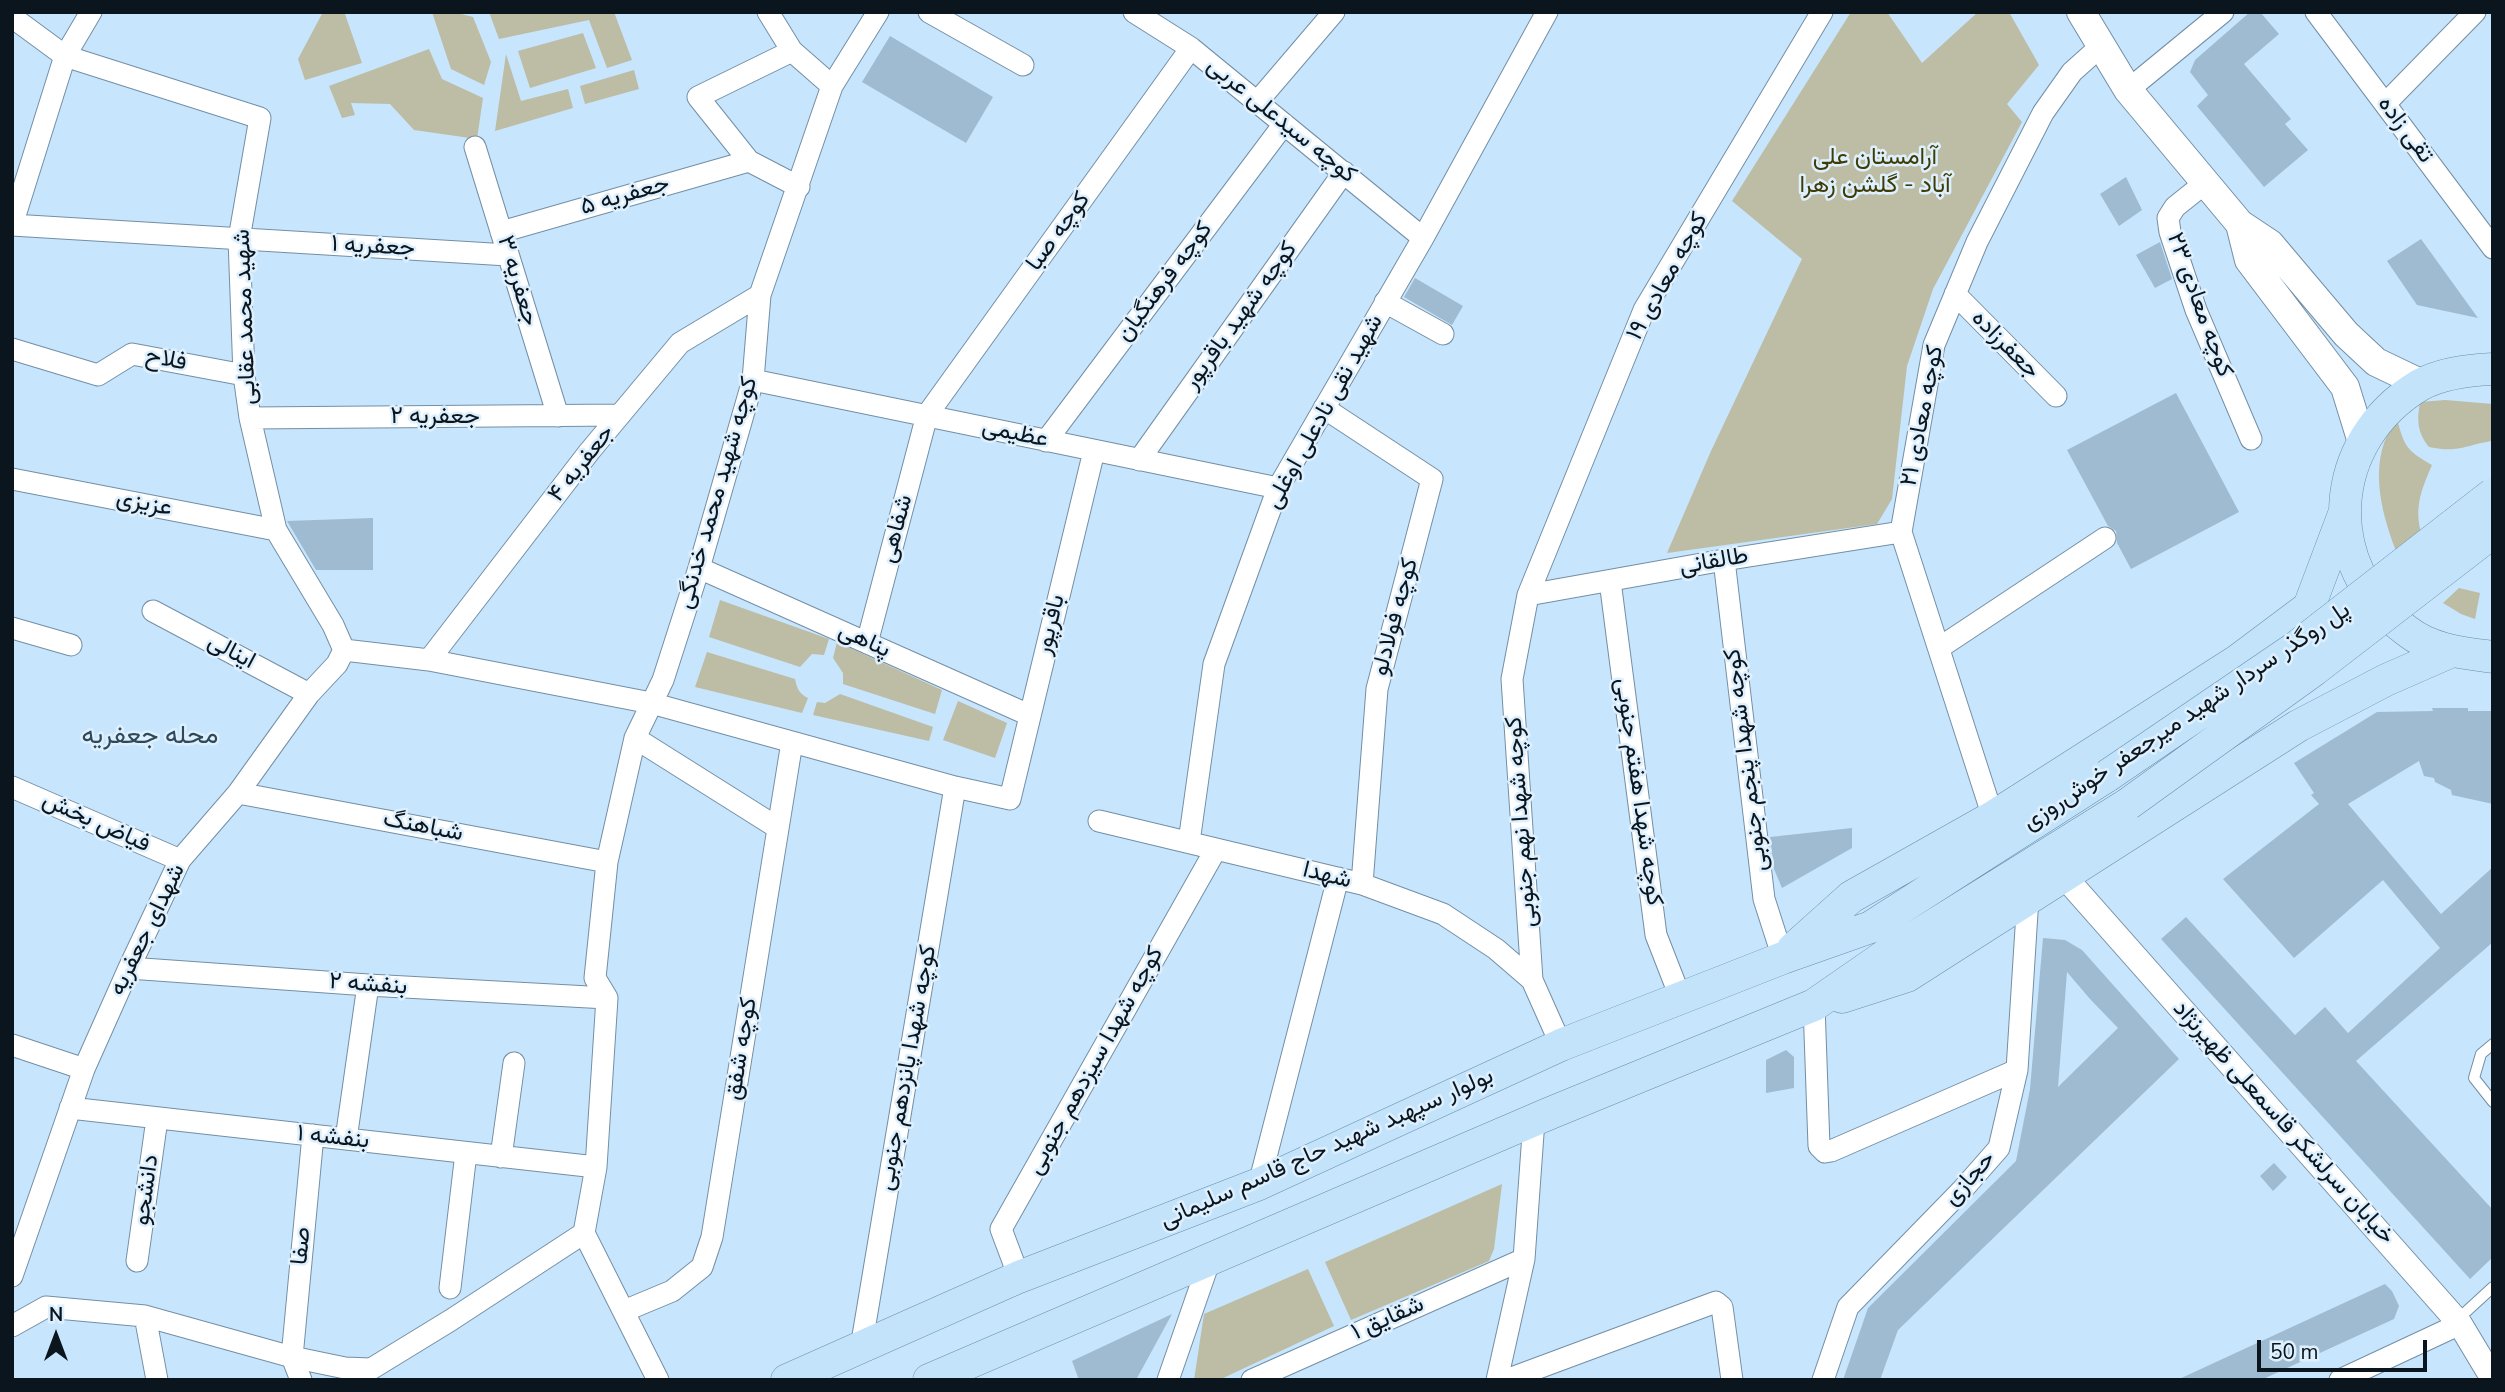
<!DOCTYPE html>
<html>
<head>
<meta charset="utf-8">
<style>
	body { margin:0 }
	#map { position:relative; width:2505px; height:1392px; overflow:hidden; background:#c7e5fc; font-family:"Nunito Sans",sans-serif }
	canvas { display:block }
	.frame { position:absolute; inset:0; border:14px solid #0b151d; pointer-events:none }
	.north { position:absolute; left:21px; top:1301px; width:70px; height:70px; -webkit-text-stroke:5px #def0fe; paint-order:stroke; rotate:0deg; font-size:19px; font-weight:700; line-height:28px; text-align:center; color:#0b151d }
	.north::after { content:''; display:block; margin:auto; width:24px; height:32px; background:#0b151d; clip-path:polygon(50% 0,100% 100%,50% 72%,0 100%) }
	.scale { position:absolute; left:2257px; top:1340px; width:170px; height:32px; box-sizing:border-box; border:4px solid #0b151d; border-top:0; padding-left:9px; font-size:21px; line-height:24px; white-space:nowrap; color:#0b151d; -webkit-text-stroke:5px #def0fe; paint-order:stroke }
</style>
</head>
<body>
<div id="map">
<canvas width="2505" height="1392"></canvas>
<div class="frame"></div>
<div class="north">N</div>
<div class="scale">50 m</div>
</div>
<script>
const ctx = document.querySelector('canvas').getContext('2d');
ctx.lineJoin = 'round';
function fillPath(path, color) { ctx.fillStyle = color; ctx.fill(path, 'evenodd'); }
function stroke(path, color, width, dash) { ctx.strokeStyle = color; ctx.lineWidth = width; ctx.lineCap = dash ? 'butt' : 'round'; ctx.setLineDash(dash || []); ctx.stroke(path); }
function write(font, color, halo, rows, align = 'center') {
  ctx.font = font + ' "Nunito Sans",Vazirmatn,sans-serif'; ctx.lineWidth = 5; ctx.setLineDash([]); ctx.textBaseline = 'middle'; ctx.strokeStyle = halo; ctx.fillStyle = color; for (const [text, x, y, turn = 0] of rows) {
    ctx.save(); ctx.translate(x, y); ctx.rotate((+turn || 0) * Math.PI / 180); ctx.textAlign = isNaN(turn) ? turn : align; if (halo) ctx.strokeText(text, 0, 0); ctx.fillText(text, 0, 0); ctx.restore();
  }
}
fillPath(new Path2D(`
	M323 12H347L345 14 362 63 305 80 298 59Z
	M432 12H453L473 17 491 62 484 85 451 69Z
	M489 12H614L632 60 607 68 589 20 499 39Z
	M1851 12H1887L1922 63 1978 12H2009L2039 65 2007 104 2022 122 1933 289 1907 366 1892 499 1877 524 1667 553 1711 451 1802 259 1732 201Z
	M583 33 596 68 530 88 518 51Z
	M429 49 442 79 483 98 477 139 414 130 390 104 351 103 355 115 342 118 329 86Z
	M506 54 521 101 568 89 573 108 495 131Z
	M634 70 639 89 585 104 580 86Z
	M2445 400 2493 404 2491 441C2463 446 2458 453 2429 447 2417 432 2417 420 2420 402Z
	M2397 419C2404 446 2407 451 2432 465 2422 488 2414 507 2421 532L2396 551C2380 509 2367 458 2397 419Z
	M2459 588 2480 593 2475 619 2461 614 2443 603Z
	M720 600 829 639 824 655 812 654 800 667 709 637Z
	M837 642 942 690 935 714 843 684V673L833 658Z
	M707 652 795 679C797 688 799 694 808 698L802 713 695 687Z
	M840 694 933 727 929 741 813 715 817 702 825 703Z
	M958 701 1007 723 995 758 943 740Z
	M1502 1184 1494 1249 1489 1261 1351 1320 1325 1262Z
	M1308 1269 1334 1326 1219 1380H1194L1204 1314Z`), '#bdbca4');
fillPath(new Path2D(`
	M2250 12H2260L2279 34 2244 64 2291 119 2285 124 2308 150 2264 187 2197 106 2208 95 2190 72 2195 60Z
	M890 36 993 97 966 143 862 82Z
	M2126 177 2142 210 2119 226 2100 194Z
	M2421 239 2478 318 2417 305 2387 261Z
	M2160 242 2172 279 2155 288 2136 255Z
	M1415 278 1463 306 1452 325 1404 297Z
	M2176 393 2239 512 2131 569 2117 543 2116 531 2108 526 2067 450Z
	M373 518V570H316L287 521Z
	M2432 708H2468V711H2493V804L2452 795 2451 790 2435 782 2434 778 2424 776 2419 761 2348 804 2441 914 2493 867V942L2356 1061 2493 1210V1257L2470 1279 2161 939 2186 917 2295 1035 2325 1007 2348 1033 2440 948 2383 880 2294 958 2223 879 2319 804 2311 795 2314 793 2294 763 2377 712 2433 711Z
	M1852 828V848L1782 888 1774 869 1770 837Z
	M2043 938 2065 940 2082 950 2179 1059 1898 1330 1880 1380H1843L1868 1308 2016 1161 2030 1089ZM2067 972 2090 999 2118 1028 2058 1087Z
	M1786 1050 1794 1057V1088L1766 1093V1060Z
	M2274 1163 2287 1177 2273 1191 2260 1176Z
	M2385 1284 2392 1291 2399 1306 2394 1319 2261 1380H2177Z
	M1172 1314 1136 1380H1079L1072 1361Z`), '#9ebbd2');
const service = new Path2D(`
	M2493 1044 2481 1054 2474 1078 2493 1102
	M2457 1320 2493 1287`);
const minor = new Path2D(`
	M768 12 792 51 832 86
	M929 12 1023 65
	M1134 12 1191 48 1423 238
	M2316 12 2493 248
	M12 17 65 56 260 118 239 239 244 375 250 418 276 530 333 625 344 650 337 664 309 694 238 793 180 860 129 968 84 1069 12 1276
	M792 51 698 97 749 161 799 187
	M2128 90 2223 12
	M1258 101 1334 12
	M2385 104 2475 12
	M475 147 558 416
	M2205 183 2175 207 2168 218 2170 232 2196 310 2251 439
	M12 225 508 255
	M12 225 65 56 91 12
	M501 232 749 161
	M1955 294 2056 396
	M1385 302 1443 334
	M12 349 98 375 132 354 244 375
	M753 380 1278 488
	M1324 408 1432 479 1377 689 1362 884
	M250 418 620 415
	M1046 441 1284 124
	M1139 460 1344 172
	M12 479 276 530
	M1724 560 1764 899 1783 958
	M699 568 1029 715
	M1610 581 1656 935 1681 999
	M1528 595 1724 560 1901 532
	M153 611 309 694
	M12 628 71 645
	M867 643 927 415 1191 48
	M1939 648 2105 538
	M344 650 429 660 651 703 955 787 1010 799 1094 451
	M429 660 589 452 680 343 760 295
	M635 738 778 828
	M12 787 180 860
	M238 793 607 862
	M1993 817 1901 532 1934 345 1977 242 2043 113 2072 72 2101 46
	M1099 821 1362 884 1443 914 1496 949 1532 980
	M1189 842 1214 664 1278 488 1423 238 1547 12
	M129 968 368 985 607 998
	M1814 1005 1819 1146 1825 1152 1831 1151 2017 1070
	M12 1045 84 1069
	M1561 1045 1532 980 1512 679 1528 595 1644 310 1822 12
	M70 1108 596 1167
	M313 1135 292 1357 345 1368 371 1369 451 1320 584 1233
	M346 1139 368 985
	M501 1157 514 1063
	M1259 1184 1338 878
	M137 1261 157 1119
	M1019 1277 1001 1229 1216 849
	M450 1288 466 1153
	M624 1311 672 1291 702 1267 712 1237 792 742
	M145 1316 157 1380
	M12 1326 46 1307 145 1316 292 1357 301 1380
	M861 1348 955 787
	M658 1380 584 1233 596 1167 607 998 595 978 607 862 635 738 663 680 699 568 753 380 760 295 832 86 878 12
	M1168 1380 1210 1259
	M1252 1380 1524 1259
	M1497 1380 1524 1259 1534 1120
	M1506 1380 1716 1302 1722 1307 1732 1380
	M1823 1380 1848 1307 1963 1189 1999 1148 2017 1070 2028 897
	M2340 1380 2460 1324`);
const tertiary = new Path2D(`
	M2063 875 2460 1324 2493 1379`);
const secondary = new Path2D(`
	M2081 12 2128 90 2240 224 2270 244 2346 334 2376 362 2422 384
	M2240 224 2249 260 2345 387 2362 442`);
const primary = new Path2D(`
	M2493 369C2468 370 2442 373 2420 385 2326 441 2319 566 2407 631 2431 650 2463 653 2493 657
	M1793 949 1851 897 1993 817 2237 661 2309 607 2344 514
	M1842 997 1907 976 2298 726 2386 680 2450 652
	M787 1380 1019 1277 1259 1184 1561 1045 1783 958 1871 927 2107 776
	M929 1380 1548 1114 1814 1005 1889 953 2128 804`);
stroke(service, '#738fa5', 12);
stroke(minor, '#738fa5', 23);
stroke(tertiary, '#738fa5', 26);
stroke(secondary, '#738fa5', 30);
stroke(primary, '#698fab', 33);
stroke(service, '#fff', 10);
stroke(minor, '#fff', 21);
stroke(tertiary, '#fff', 24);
stroke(secondary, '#fff', 28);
stroke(primary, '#c3e3fb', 32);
const primaryBridge = new Path2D(`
	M2107 776 2295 648 2493 494
	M2128 804 2314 670 2493 532`);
stroke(primaryBridge, '#698fab', 33, []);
stroke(primaryBridge, '#c3e3fb', 32);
write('24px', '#0b151d', '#def0fe', [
	["کوچه سیدعلی عربی",1281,121,39],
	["تقی زاده",2405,130,53],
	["جعفریه ۵",625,196,-16],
	["کوچه صبا",1059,232,-54],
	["جعفریه ۱",373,247,3],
	["کوچه معادی ۱۹",1668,277,-61],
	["جعفریه ۳",517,281,73],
	["کوچه فرهنگیان",1165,282,-53],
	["کوچه معادی ۲۳",2199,305,70],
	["کوچه شهید باقرپور",1241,316,-54],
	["شهید محمد عقابی",246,317,-92],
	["جعفرزاده",2005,345,45],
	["فلاح",166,360,11],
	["شهید نقی نادعلی اوغلی",1325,412,-61],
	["کوچه معادی ۲۱",1923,416,-79],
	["جعفریه ۲",435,417],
	["عظیمی",1015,434,12],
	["جعفریه ۴",582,464,-52],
	["کوچه شهید محمد خدنگی",718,493,-74],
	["عزیزی",144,504,11],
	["شفاهی",897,529,-75],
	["طالقانی",1714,562,-10],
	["کوچه فولادلو",1396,617,-75],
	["باقرپور",1051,625,-76],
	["پناهی",864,641,24],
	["اینالی",231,652,28],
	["پل روگذر سردار شهید میرجعفر خوش‌روزی",2187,717,-34],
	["کوچه شهدا پنجم جنوبی",1747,760,-97],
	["کوچه شهدا هفتم جنوبی",1638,792,82],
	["کوچه شهدا نهم جنوبی",1522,822,-94],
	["فیاض بخش",96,823,24],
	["شباهنگ",423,827,11],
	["شهدا",1327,876,14],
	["شهدای جعفریه",148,930,-64],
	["بنفشه ۲",368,985,4],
	["کوچه شفق",742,1049,-81],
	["کوچه شهدا سیزدهم جنوبی",1096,1061,-61],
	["کوچه شهدا پانزدهم جنوبی",908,1068,-80],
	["خیابان سرلشکر قاسمعلی ظهیرنژاد",2283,1123,48],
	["بنفشه ۱",333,1138,6],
	["بولوار سپهبد شهید حاج قاسم سلیمانی",1327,1149,-24],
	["حجازی",1970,1179,-48],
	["دانشجو",147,1190,-82],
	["صفا",302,1246,-85],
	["شقایق ۱",1388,1319,-24]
]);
write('24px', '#3f3b04', '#def0fe', [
	["آرامستان علی",1875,158],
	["آباد - گلشن زهرا",1875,186]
]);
write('26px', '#2f495c', '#def0fe', [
	["محله جعفریه",150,737]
]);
</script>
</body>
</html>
